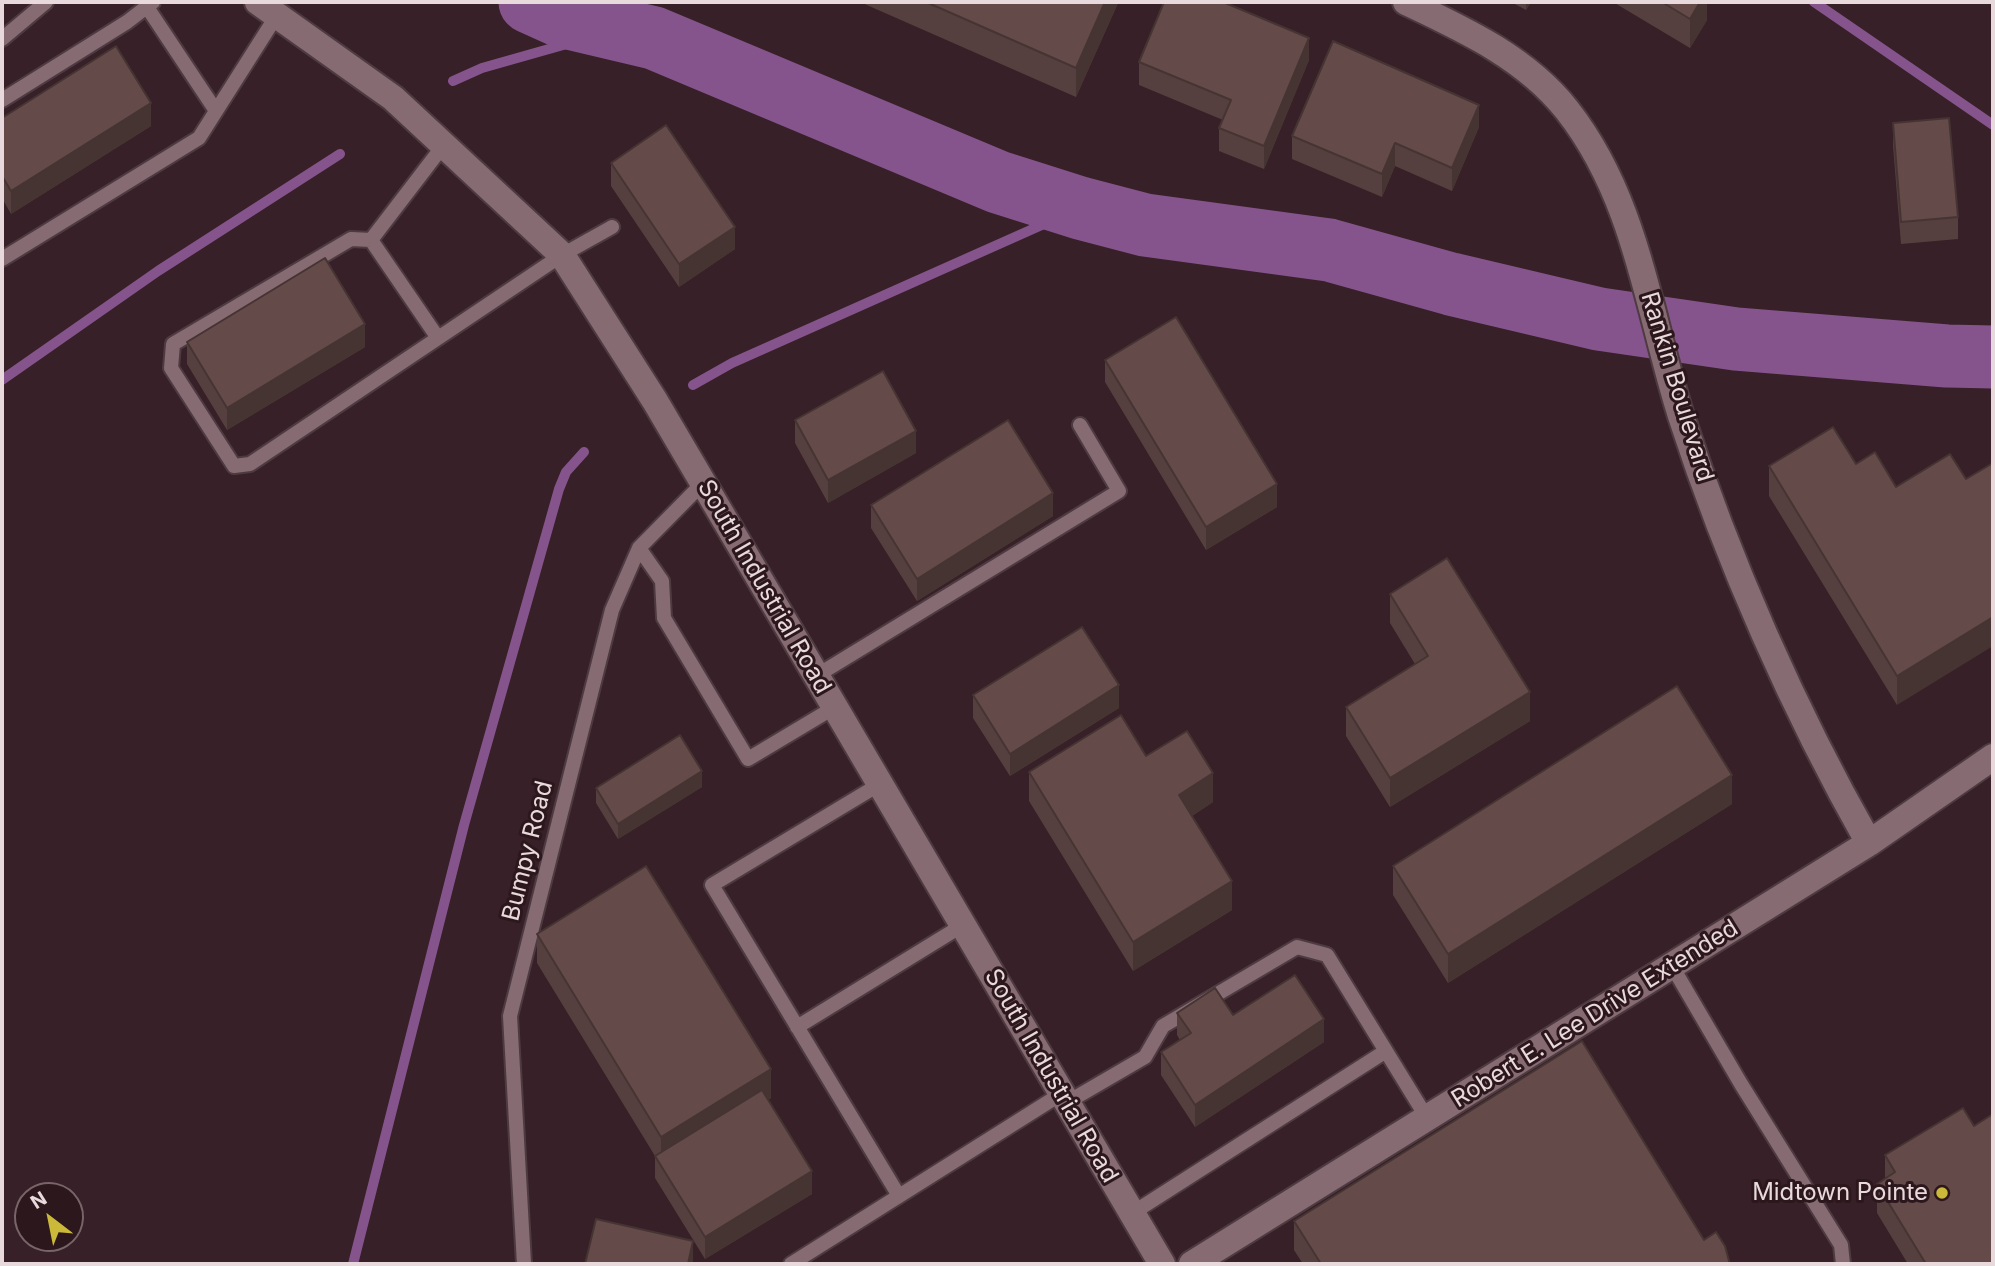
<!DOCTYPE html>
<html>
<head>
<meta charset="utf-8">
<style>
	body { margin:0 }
	#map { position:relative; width:1995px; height:1266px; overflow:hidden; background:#372027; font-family:Inter,sans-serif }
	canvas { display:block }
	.frame { position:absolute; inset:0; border:4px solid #e8d9dc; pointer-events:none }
	.north { position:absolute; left:14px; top:1182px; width:70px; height:70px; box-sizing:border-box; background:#2c171d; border:2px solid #776569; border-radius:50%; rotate:328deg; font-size:19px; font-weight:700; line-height:28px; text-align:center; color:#e8d9dc }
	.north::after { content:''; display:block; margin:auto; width:24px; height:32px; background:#cbba39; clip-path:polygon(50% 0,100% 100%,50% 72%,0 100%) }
</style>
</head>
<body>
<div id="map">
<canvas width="1995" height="1266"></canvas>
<div class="frame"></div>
<div class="north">N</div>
</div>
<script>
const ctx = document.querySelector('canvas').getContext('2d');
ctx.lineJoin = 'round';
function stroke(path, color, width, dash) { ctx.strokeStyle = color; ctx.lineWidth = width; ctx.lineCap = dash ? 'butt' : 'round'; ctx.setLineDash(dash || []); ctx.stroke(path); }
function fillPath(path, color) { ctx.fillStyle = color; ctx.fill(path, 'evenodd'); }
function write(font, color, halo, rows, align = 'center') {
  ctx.font = font + ' Inter,sans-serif'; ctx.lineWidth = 6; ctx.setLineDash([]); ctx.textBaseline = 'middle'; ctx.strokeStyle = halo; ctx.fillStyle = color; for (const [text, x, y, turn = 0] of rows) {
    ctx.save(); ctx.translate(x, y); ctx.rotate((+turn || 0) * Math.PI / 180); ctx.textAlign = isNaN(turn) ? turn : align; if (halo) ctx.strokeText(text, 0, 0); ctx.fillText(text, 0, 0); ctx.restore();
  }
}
stroke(new Path2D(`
	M1814 2 1993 125
	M453 81 482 68 616 30
	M2 380 158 271 340 154
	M693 385 732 363 1080 208
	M353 1264 464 825 559 489 566 472 584 452`), '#86548d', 10);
stroke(new Path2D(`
	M530 2 561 16 654 38 998 182 1080 208 1145 225 1329 250 1451 284 1599 319 1736 339 1947 356 1993 357`), '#86548d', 63);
const lane = new Path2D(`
	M147 7 216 111
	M2 39 46 2
	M2 100 127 22 153 2
	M443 146 371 240 351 239 173 344 171 368 234 466 250 464 562 255 612 227
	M371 240 438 338
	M2 259 199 138 277 15
	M639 548 662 581 664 618 748 759 835 707
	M816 676 1119 491 1080 425
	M880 784 712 885 899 1196
	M1672 966 1741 1084 1841 1245 1843 1264
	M797 1027 963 925
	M1066 1103 1145 1057 1163 1026 1297 947 1327 955 1427 1118
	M1131 1214 1386 1051
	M524 1264 510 1016 612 610 639 548 703 483
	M791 1264 1061 1094`);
const street = new Path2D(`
	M258 2 393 98 562 255 655 401 1162 1264
	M1406 2C1465 30 1526 58 1567 110 1637 199 1648 312 1681 416 1728 561 1794 711 1869 843
	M1192 1264 1869 843 1993 757`);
stroke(lane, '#4e3b41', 18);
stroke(street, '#4e3b41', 30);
stroke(lane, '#866b72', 14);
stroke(street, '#866b72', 26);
fillPath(new Path2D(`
	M860 2H1118V3L1076 97Z
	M1511 2H1531L1526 10Z
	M1613 2H1707V20L1690 48Z
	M1309 60 1264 169 1219 151V128L1223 120 1139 85V62Z
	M2 118 151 126 11 214 2 198Z
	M1893 123 1958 217V239L1901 244 1893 146Z
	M1479 127 1452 191 1395 166 1382 197 1292 159V136Z
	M611 163 735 249 679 287 611 186Z
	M187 342 365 347 227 430 187 364Z
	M1105 360 1277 507 1206 550 1105 382Z
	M795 420 916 453 828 503 795 443Z
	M1856 464 1896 487 1966 479 1897 705 1769 496V466Z
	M871 505 1053 516 917 601 871 528Z
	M1390 594 1530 721 1390 807 1346 736V707L1415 664 1390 623Z
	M973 695 1119 708 1010 776 973 718Z
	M1146 756 1213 802 1192 816 1232 910 1133 971 1029 801V772Z
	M702 787 618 839 596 803V788Z
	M1732 804 1448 983 1393 895V866Z
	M537 934 771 1098 768 1100 812 1194 705 1259 655 1178V1156L537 963Z
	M1177 1013 1233 1015 1324 1042 1195 1127 1161 1075V1052L1180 1040 1177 1035Z
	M1885 1155 1993 1264H1908L1877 1213V1184L1885 1179Z
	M1294 1221 1704 1240 1729 1264H1303L1294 1250Z`), '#56403f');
fillPath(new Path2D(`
	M1105 2H1118V3L1076 97V68Z
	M1526 2H1531L1526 10Z
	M1700 2H1707V20L1690 48V19Z
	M1309 38V60L1264 169V146Z
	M151 103V126L11 214V191Z
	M1479 105V127L1452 191V168Z
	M1395 143V166L1382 197V174Z
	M735 227V249L679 287V264Z
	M365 324V347L227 430V408Z
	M916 431V453L828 503V480Z
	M1277 484V507L1206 550V527Z
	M1053 493V516L917 601V579Z
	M1993 617V646L1897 705V676Z
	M1119 685V708L1010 776V754Z
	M1530 692V721L1390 807V778Z
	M702 771V787L618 839V824Z
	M1213 773V802L1179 824V795Z
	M1732 775V804L1448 983V954Z
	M1232 881V910L1133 971V942Z
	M1324 1019V1042L1195 1127V1105Z
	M771 1069V1098L661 1166V1137Z
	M812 1171V1194L705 1259V1237Z
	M693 1241V1264H688Z`), '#463433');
const building = new Path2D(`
	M926 2H1105L1076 68Z
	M1164 2H1223L1309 38 1264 146 1219 128 1231 100 1139 62Z
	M1662 2H1700L1690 19Z
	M1333 41 1479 105 1452 168 1395 143 1382 174 1292 136Z
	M116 46 151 103 11 191 2 176V118Z
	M1949 118 1958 217 1901 222 1893 123Z
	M666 125 735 227 679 264 611 163Z
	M325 258 365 324 227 408 187 342Z
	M1176 317 1277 484 1206 527 1105 360Z
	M883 371 916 431 828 480 795 420Z
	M1008 420 1053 493 917 579 871 505Z
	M1833 427 1856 464 1875 452 1896 487 1950 454 1966 479 1993 463V617L1897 676 1769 466Z
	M1447 558 1530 692 1390 778 1346 707 1428 656 1390 594Z
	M1082 627 1119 685 1010 754 973 695Z
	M1677 686 1732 775 1448 954 1393 866Z
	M1121 715 1146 756 1187 731 1213 773 1179 795 1232 881 1133 942 1029 772Z
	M680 735 702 771 618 824 596 788Z
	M646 866 771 1069 661 1137 537 934Z
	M1295 975 1324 1019 1195 1105 1161 1052 1191 1033 1177 1013 1215 988 1233 1015Z
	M1582 1041 1704 1240 1716 1232 1725 1246 1729 1261V1264H1321L1294 1221Z
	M762 1090 812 1171 705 1237 655 1156Z
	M1963 1108 1974 1126 1993 1114V1264H1926L1877 1184 1895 1172 1885 1155Z
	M596 1219 693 1241 688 1264H585Z`);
fillPath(building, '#644a49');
stroke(building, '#463433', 2);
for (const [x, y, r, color] of [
	[1942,1193,7,"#cbba39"]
]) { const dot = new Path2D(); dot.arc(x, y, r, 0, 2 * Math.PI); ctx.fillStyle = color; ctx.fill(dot); stroke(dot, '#2c171d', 2.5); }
write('24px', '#e8d9dc', '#2c171d', [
	["Rankin Boulevard",1677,387,73],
	["South Industrial Road",764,587,60],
	["Bumpy Road",528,851,-76],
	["Robert E. Lee Drive Extended",1595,1014,-32],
	["South Industrial Road",1051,1076,60]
]);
write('24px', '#e8d9dc', '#2c171d', [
	["Midtown Pointe",1928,1193]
], 'right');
</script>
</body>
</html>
